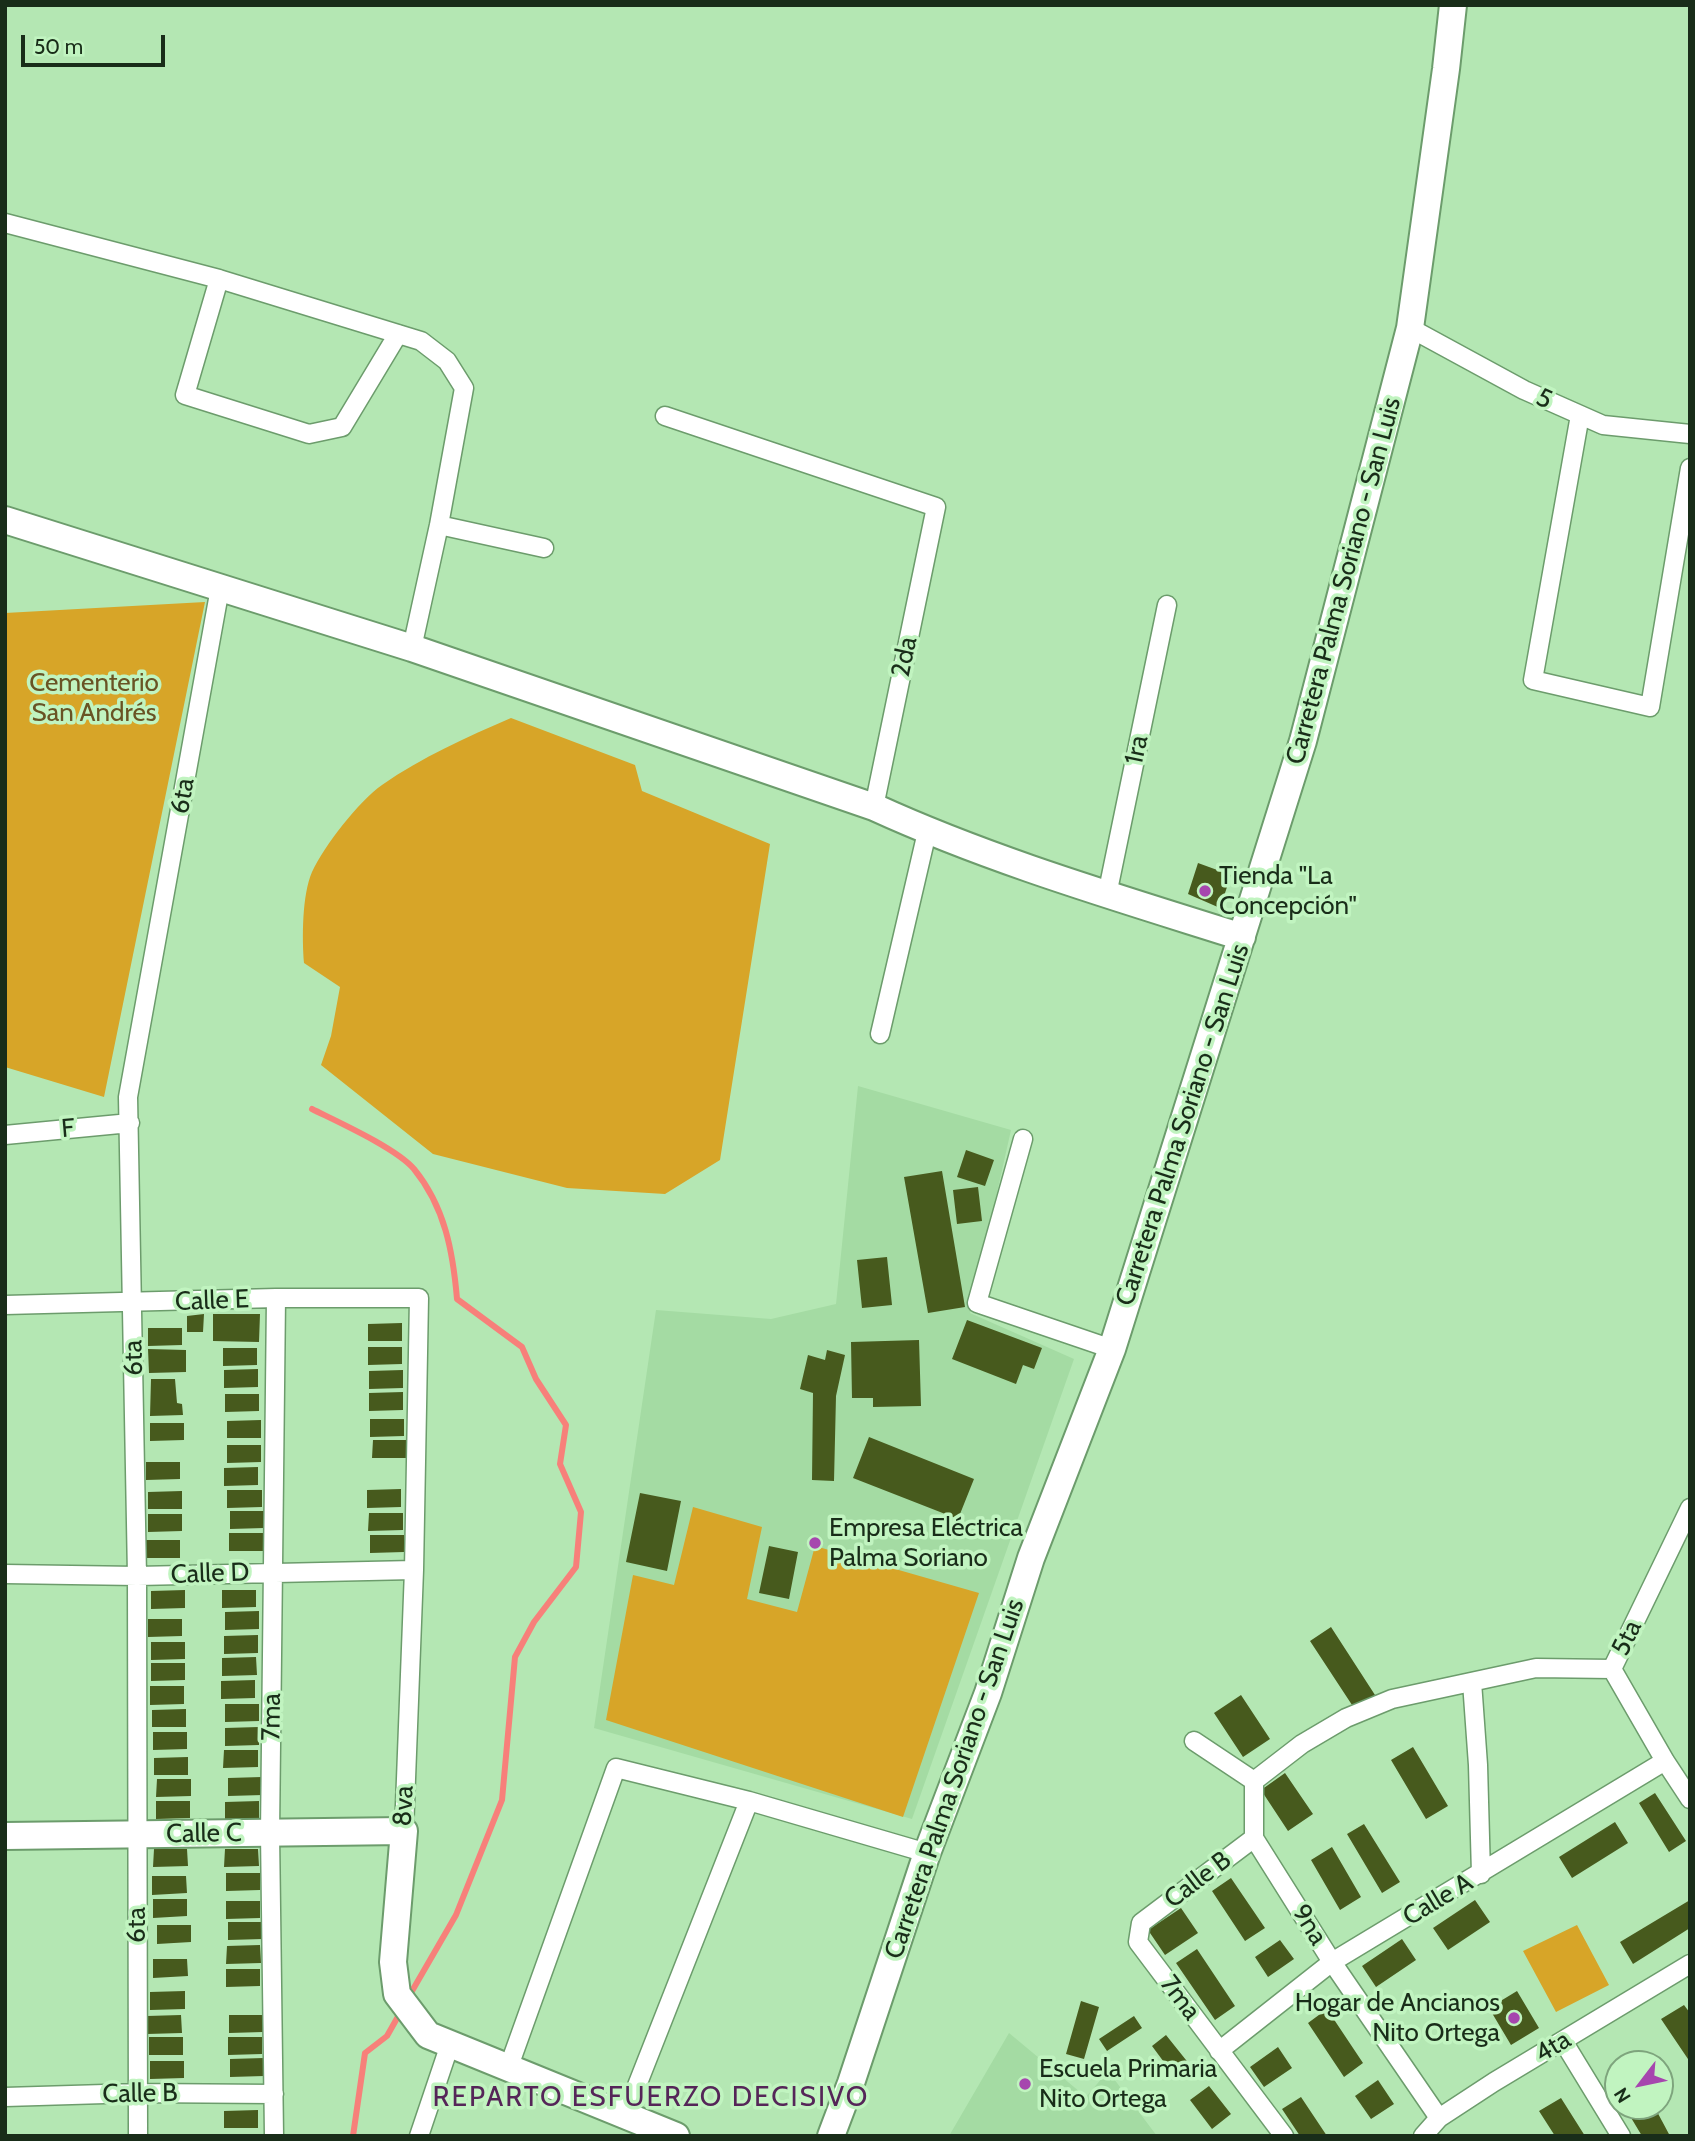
<!DOCTYPE html>
<html>
<head>
<meta charset="utf-8">
<style>
	body { margin:0 }
	#map { position:relative; width:1695px; height:2141px; overflow:hidden; background:#b4e7b3; font-family:Cabin,sans-serif }
	canvas { display:block }
	.frame { position:absolute; inset:0; border:7px solid #192d19; pointer-events:none }
	.north { position:absolute; left:1604px; top:2050px; width:70px; height:70px; box-sizing:border-box; background:#c1f4c0; border:2px solid #7ea47d; border-radius:50%; rotate:238deg; font-size:19px; font-weight:700; line-height:28px; text-align:center; color:#192d19 }
	.north::after { content:''; display:block; margin:auto; width:24px; height:32px; background:#a646ae; clip-path:polygon(50% 0,100% 100%,50% 72%,0 100%) }
	.scale { position:absolute; left:21px; top:35px; width:144px; height:32px; box-sizing:border-box; border:4px solid #192d19; border-top:0; padding-left:9px; font-size:21px; line-height:24px; white-space:nowrap; color:#192d19; -webkit-text-stroke:5px #c1f4c0; paint-order:stroke }
</style>
</head>
<body>
<div id="map">
<canvas width="1695" height="2141"></canvas>
<div class="frame"></div>
<div class="north">N</div>
<div class="scale">50 m</div>
</div>
<script>
const ctx = document.querySelector('canvas').getContext('2d');
ctx.lineJoin = 'round';
function fillPath(path, color) { ctx.fillStyle = color; ctx.fill(path, 'evenodd'); }
function stroke(path, color, width, dash) { ctx.strokeStyle = color; ctx.lineWidth = width; ctx.lineCap = dash ? 'butt' : 'round'; ctx.setLineDash(dash || []); ctx.stroke(path); }
function write(font, color, halo, rows, align = 'center') {
  ctx.font = font + ' Cabin,sans-serif'; ctx.lineWidth = 7; ctx.setLineDash([]); ctx.textBaseline = 'middle'; ctx.strokeStyle = halo; ctx.fillStyle = color; for (const [text, x, y, turn = 0] of rows) {
    ctx.save(); ctx.translate(x, y); ctx.rotate((+turn || 0) * Math.PI / 180); ctx.textAlign = isNaN(turn) ? turn : align; if (halo) ctx.strokeText(text, 0, 0); ctx.fillText(text, 0, 0); ctx.restore();
  }
}
fillPath(new Path2D(`
	M858 1086 1011 1130 970 1313 1074 1359 912 1819 594 1728 656 1310 771 1319 836 1304Z
	M1009 2033 1086 2097 1108 2071 1157 2136H949Z`), '#a4dba3');
fillPath(new Path2D(`
	M205 602 104 1097 5 1067V613Z
	M511 718 635 765 642 791 770 844 720 1160 665 1194 567 1188 433 1154 321 1065 331 1036 340 987 304 963C302 938 302 895 312 872 324 846 359 801 382 785 422 757 467 737 511 718Z
	M693 1507 762 1527 747 1599 797 1612 815 1546 979 1593 903 1817 606 1720 633 1575 674 1585Z
	M1577 1925 1609 1985 1556 2012 1523 1951Z`), '#d7a528');
stroke(new Path2D(`
	M312 1109C338 1122 396 1148 414 1169 445 1207 453 1252 457 1299L522 1347 536 1379 566 1425 560 1464 581 1512 576 1567 534 1622 515 1657 502 1800 456 1915 408 1998
	M353 2136 365 2053 387 2036 400 2013`), '#f7807a', 6);
fillPath(new Path2D(`
	M1198 863 1231 875 1220 908 1188 894Z
	M966 1150 994 1160 985 1186 957 1177Z
	M942 1171 965 1307 928 1313 904 1177Z
	M978 1187 982 1221 957 1224 953 1190Z
	M887 1257 892 1305 862 1308 857 1260Z
	M204 1314 203 1332H187V1316Z
	M213 1314H260L259 1342 213 1341Z
	M967 1320 1042 1348 1034 1369 1023 1365 1016 1384 952 1359Z
	M402 1323V1341H368V1324Z
	M148 1328H182V1345L148 1346Z
	M919 1340 921 1406 873 1407V1398H852L851 1342Z
	M368 1347H402V1364L368 1365Z
	M223 1348H257V1365L223 1366Z
	M148 1349 186 1350V1372L149 1373Z
	M827 1350 845 1355 836 1396 834 1481 812 1480 813 1393 800 1389 808 1355 825 1360Z
	M258 1369V1387L224 1388V1370Z
	M403 1370V1388L369 1389V1371Z
	M151 1379H175L177 1403 182 1404 183 1415 150 1416Z
	M403 1392V1410L369 1411V1393Z
	M225 1394H259V1411L225 1412Z
	M370 1419H404V1436L370 1437Z
	M261 1420V1438H227V1421Z
	M150 1423H184V1440L150 1441Z
	M869 1437 974 1479 958 1519 853 1478Z
	M373 1440H407V1458H372Z
	M227 1445H261V1462L227 1463Z
	M146 1462H180V1479L146 1480Z
	M258 1467V1485L224 1486V1468Z
	M401 1489V1507L367 1508V1490Z
	M227 1490H262V1507L227 1508Z
	M182 1491V1509H148V1492Z
	M640 1493 681 1501 667 1571 626 1562Z
	M230 1511H264V1528L230 1529Z
	M369 1513H403V1530L368 1531Z
	M148 1514H182V1531L148 1532Z
	M229 1533H264V1551H229Z
	M370 1535H404V1552L370 1553Z
	M146 1540H180V1558H146Z
	M769 1546 798 1552 789 1599 759 1593Z
	M185 1590V1608L151 1609V1591Z
	M222 1590H256V1607L222 1608Z
	M259 1611V1629L225 1630V1612Z
	M148 1619H182V1636L148 1637Z
	M1331 1627 1375 1695 1354 1708 1310 1641Z
	M258 1635V1653L224 1654V1636Z
	M151 1642H185V1659L151 1660Z
	M256 1657 257 1675 222 1676V1658Z
	M151 1663H185V1680L151 1681Z
	M255 1680V1698L221 1699V1681Z
	M150 1686H184V1704L150 1705Z
	M1241 1695 1270 1739 1243 1757 1214 1713Z
	M225 1704H259V1721L225 1722Z
	M186 1709V1727H152V1710Z
	M259 1727V1745L225 1746V1728Z
	M153 1732H187V1749L153 1750Z
	M1413 1747 1448 1806 1426 1819 1391 1760Z
	M224 1750H258V1767L223 1768Z
	M188 1757V1775H154V1758Z
	M1285 1773 1313 1814 1288 1831 1261 1790Z
	M262 1777 263 1795 228 1796V1778Z
	M157 1779H191V1796L156 1797Z
	M1655 1793 1686 1841 1669 1852 1639 1803Z
	M156 1801H190V1818L156 1819Z
	M259 1801V1819H225V1802Z
	M1615 1822 1628 1843 1572 1878 1559 1857Z
	M1364 1824 1400 1882 1382 1893 1347 1834Z
	M1332 1847 1361 1897 1340 1910 1311 1860Z
	M154 1849H187L188 1866 153 1867Z
	M225 1849H258L259 1866 224 1867Z
	M226 1873H260V1890L226 1891Z
	M152 1876H186L187 1893 152 1895Z
	M1231 1878 1265 1928 1245 1941 1212 1891Z
	M153 1899H187V1916L153 1918Z
	M1475 1900 1490 1922 1448 1950 1433 1928Z
	M1690 1900V1928L1633 1964 1620 1942Z
	M226 1901H260V1918L226 1919Z
	M1181 1908 1198 1933 1165 1955 1148 1930Z
	M228 1922H262L263 1939 228 1940Z
	M157 1925H191V1942L157 1944Z
	M1402 1939 1416 1960 1376 1987 1362 1966Z
	M1280 1940 1294 1959 1268 1977 1255 1957Z
	M260 1945 261 1963 226 1964 227 1946Z
	M1197 1949 1235 2006 1215 2020 1176 1963Z
	M153 1959H187L188 1976 153 1978Z
	M226 1969H260V1986L226 1987Z
	M185 1991V2009L150 2010V1992Z
	M1517 1991 1539 2028 1511 2045 1489 2008Z
	M1081 2001 1099 2007 1084 2059 1066 2054Z
	M1684 2005 1690 2013V2062L1661 2019Z
	M1327 2009 1363 2063 1344 2077 1308 2023Z
	M181 2015 182 2033 147 2034V2016Z
	M229 2015H263V2032L229 2033Z
	M1134 2016 1142 2028 1107 2051 1099 2039Z
	M1166 2035 1190 2065 1175 2077 1152 2046Z
	M149 2037H183V2055H149Z
	M228 2037H262V2054L228 2055Z
	M1278 2047 1292 2068 1264 2087 1250 2067Z
	M264 2058V2076L230 2077V2059Z
	M150 2061H184V2078L150 2079Z
	M1378 2080 1394 2104 1371 2119 1355 2096Z
	M1209 2086 1231 2114 1212 2129 1190 2100Z
	M1301 2097 1327 2136H1300L1282 2109Z
	M1561 2098 1585 2136H1555L1539 2111Z
	M1635 2106H1654L1670 2136H1642L1627 2111Z
	M258 2110V2128H224V2111Z`), '#475a1d');
const street = new Path2D(`
	M5 223 219 279 421 341 447 361 464 388 439 525 412 648
	M219 279 185 395 309 434 342 427 398 334
	M1410 328 1524 390 1603 425 1690 434
	M1580 415 1533 680 1650 707 1690 468
	M665 416 936 507 874 807
	M439 525 544 548
	M1107 895 1167 605
	M880 1034 927 832
	M5 1135 130 1123
	M1023 1139 977 1303 1112 1349
	M5 1305 276 1298H419L414 1570 404 1831
	M1690 1508 1612 1669 1665 1761 1690 1799
	M5 1574 137 1576 414 1570
	M1472 1682 1478 1765 1481 1874
	M1194 1741 1254 1781V1838L1332 1962 1439 2118
	M1254 1781 1302 1744 1346 1718 1392 1699 1536 1668 1612 1669
	M1254 1838 1141 1923 1138 1942 1284 2136
	M1563 2041 1621 2136
	M1219 2051 1332 1962 1665 1761
	M508 2069 616 1768 749 1801 927 1853
	M5 2097 138 2093 274 2094
	M625 2116 749 1801
	M138 2136 137 1576 128 1097 220 588
	M274 2136 270 1833 276 1298
	M419 2136 450 2044
	M1423 2136 1439 2118 1494 2082 1690 1964`);
const secondary = new Path2D(`
	M5 520 412 648 874 807C992 861 1119 898 1242 937
	M5 1836 404 1831 393 1962 397 1994 428 2035 676 2136
	M831 2136 851 2083 927 1853 988 1693 1031 1558 1112 1349 1303 741 1410 328 1446 69 1453 5`);
stroke(street, '#6c9c6c', 21);
stroke(secondary, '#6c9c6c', 30);
stroke(street, '#fff', 18);
stroke(secondary, '#fff', 26);
for (const [x, y, r, color] of [
	[1205,891,7,"#a646ae"],
	[815,1543,7,"#a646ae"],
	[1514,2018,7,"#a646ae"],
	[1025,2084,7,"#a646ae"]
]) { const dot = new Path2D(); dot.arc(x, y, r, 0, 2 * Math.PI); ctx.fillStyle = color; ctx.fill(dot); stroke(dot, '#c1f4c0', 2.5); }
write('26px', '#192d19', '#c1f4c0', [
	["5",1544,399,24],
	["Carretera Palma Soriano - San Luis",1344,581,-75],
	["2da",905,657,-78],
	["1ra",1137,750,-78],
	["6ta",183,796,-80],
	["Carretera Palma Soriano - San Luis",1183,1125,-72],
	["F",68,1129,-5],
	["Calle E",212,1301,-2],
	["6ta",134,1358,-91],
	["Calle D",210,1574,-2],
	["5ta",1627,1638,-64],
	["7ma",272,1717,-89],
	["Carretera Palma Soriano - San Luis",955,1779,-71],
	["8va",404,1806,-87],
	["Calle C",204,1834,-1],
	["Calle B",1198,1880,-37],
	["Calle A",1438,1900,-31],
	["6ta",137,1925,-90],
	["9na",1309,1925,58],
	["7ma",1180,1998,53],
	["4ta",1553,2047,-31],
	["Calle B",140,2094,-1]
]);
write('26px', '#695324', '#c1f4c0', [
	["Cementerio",94,683],
	["San Andrés",94,713]
]);
write('26px', '#192d19', '#c1f4c0', [
	["Tienda \"La",1219,876],
	["Concepción\"",1219,906],
	["Empresa Eléctrica",829,1528],
	["Palma Soriano",829,1558],
	["Hogar de Ancianos",1500,2003,"right"],
	["Nito Ortega",1500,2033,"right"],
	["Escuela Primaria",1039,2069],
	["Nito Ortega",1039,2099]
], 'left');
ctx.letterSpacing = '2px';
write('28px', '#552658', '#c1f4c0', [
	["REPARTO ESFUERZO DECISIVO",651,2098]
]);
ctx.letterSpacing = '0px';
</script>
</body>
</html>
